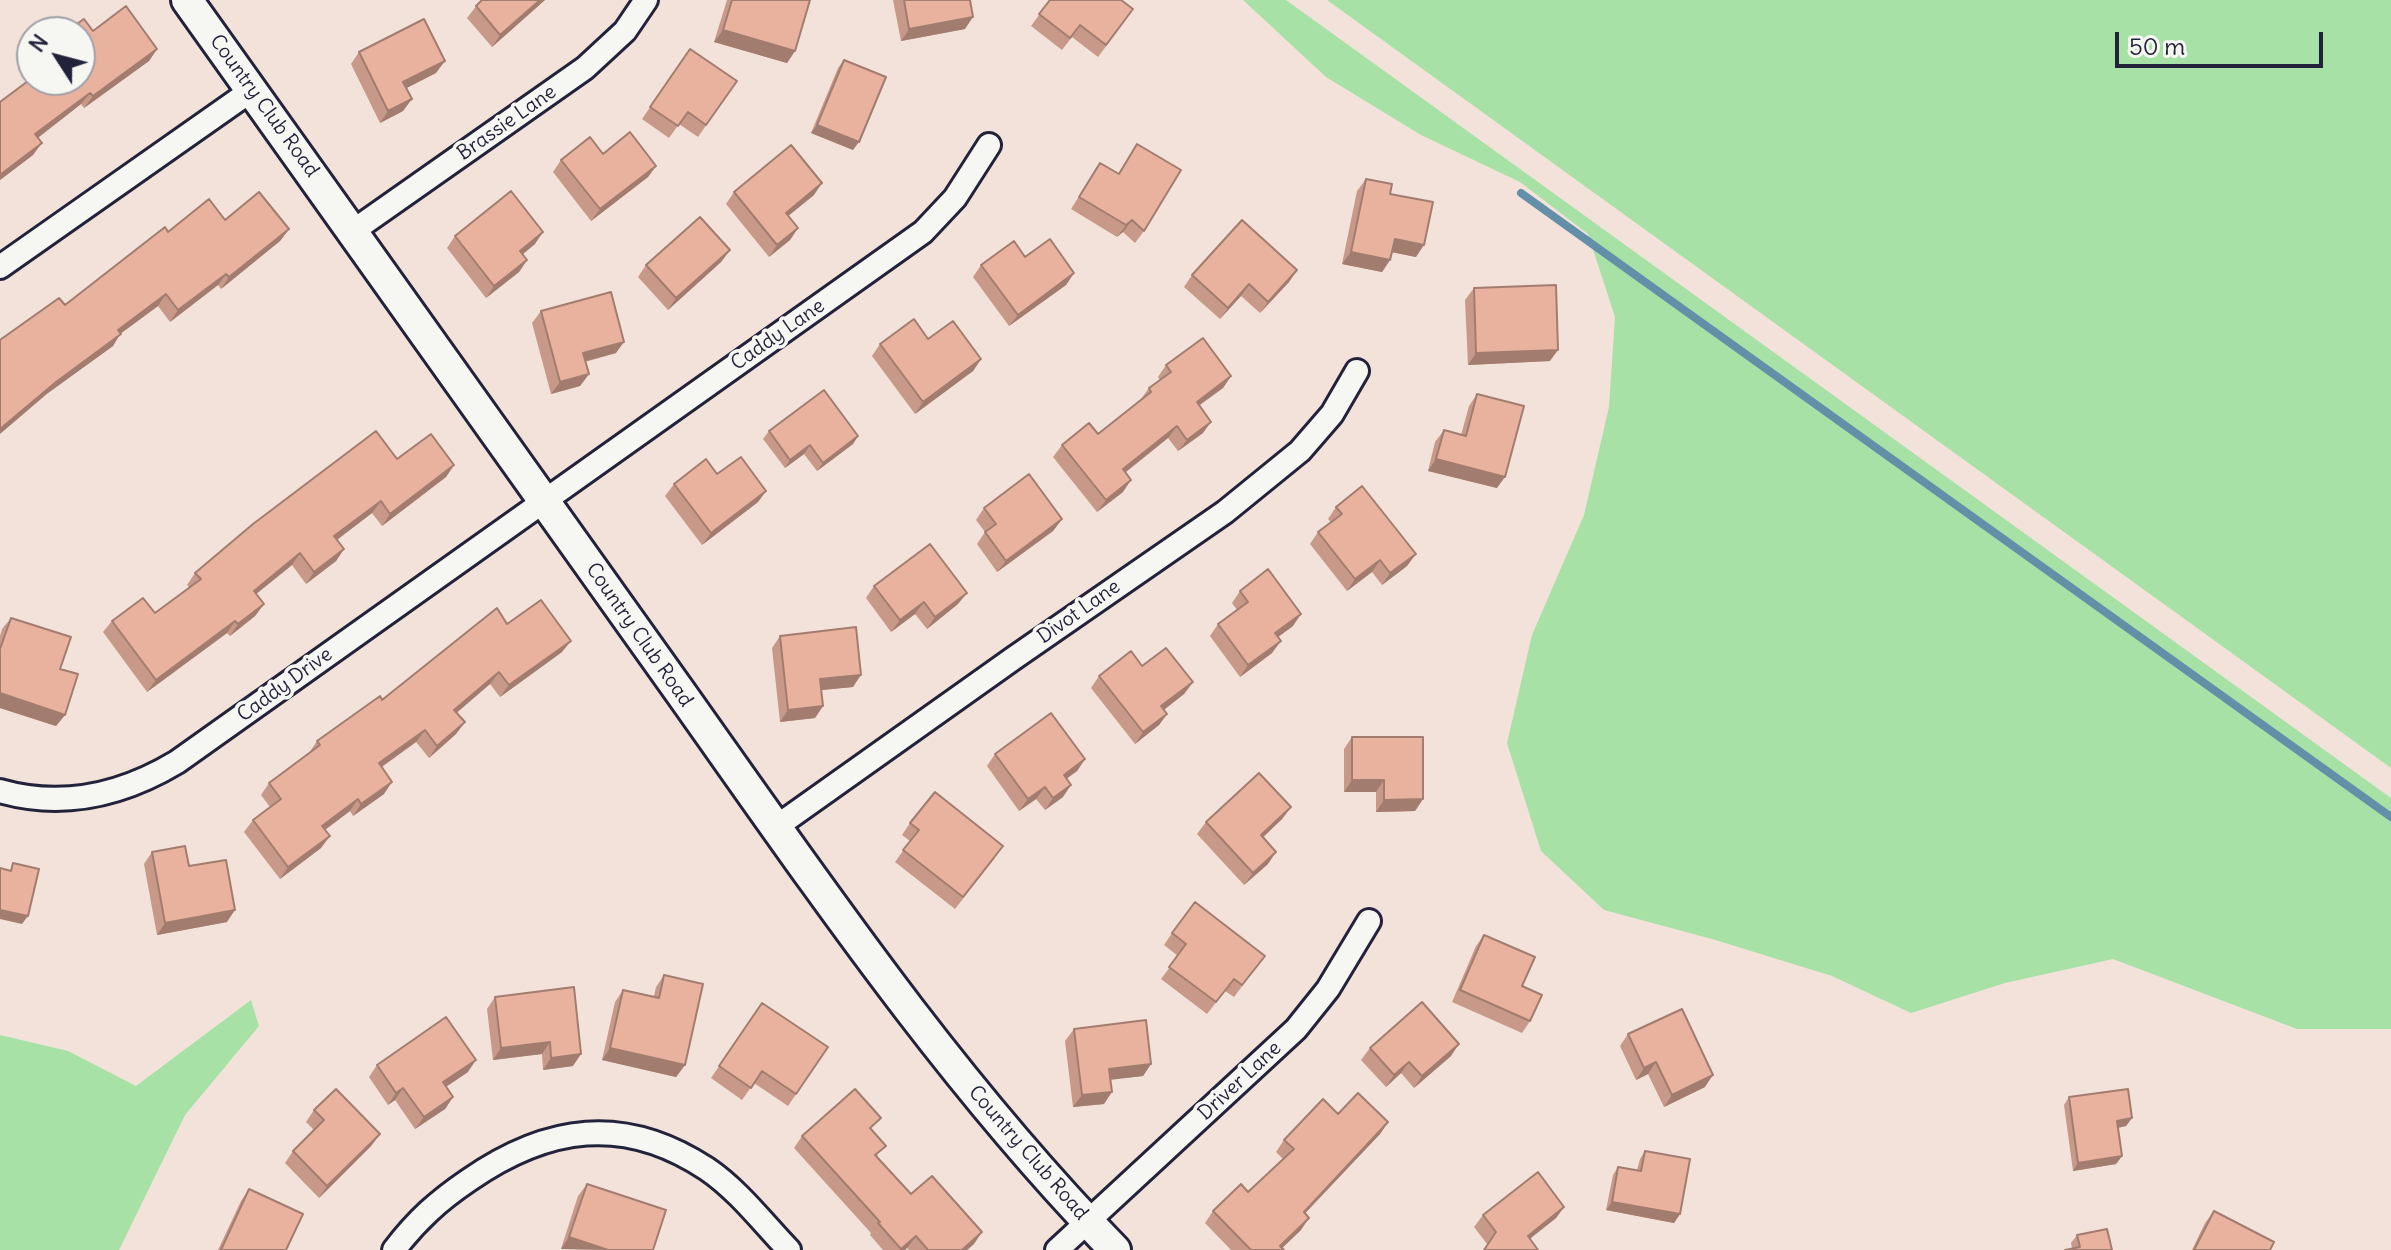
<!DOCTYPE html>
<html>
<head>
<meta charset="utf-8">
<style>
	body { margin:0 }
	#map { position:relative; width:2391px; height:1250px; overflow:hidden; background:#f2e2d9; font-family:Delius,sans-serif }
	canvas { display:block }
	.north { position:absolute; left:16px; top:16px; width:80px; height:80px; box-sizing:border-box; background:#f6f6f2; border:2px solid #a1a1a9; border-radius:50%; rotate:306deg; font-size:22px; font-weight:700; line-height:32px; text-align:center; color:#22223b }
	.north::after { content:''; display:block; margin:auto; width:28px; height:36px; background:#22223b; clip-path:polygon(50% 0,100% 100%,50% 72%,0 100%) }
	.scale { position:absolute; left:2115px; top:32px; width:208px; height:36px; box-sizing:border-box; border:4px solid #22223b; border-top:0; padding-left:10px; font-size:24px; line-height:28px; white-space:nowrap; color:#22223b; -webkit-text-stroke:6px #f6f6f2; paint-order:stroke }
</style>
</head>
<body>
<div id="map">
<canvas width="2391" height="1250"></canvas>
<div class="north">N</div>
<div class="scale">50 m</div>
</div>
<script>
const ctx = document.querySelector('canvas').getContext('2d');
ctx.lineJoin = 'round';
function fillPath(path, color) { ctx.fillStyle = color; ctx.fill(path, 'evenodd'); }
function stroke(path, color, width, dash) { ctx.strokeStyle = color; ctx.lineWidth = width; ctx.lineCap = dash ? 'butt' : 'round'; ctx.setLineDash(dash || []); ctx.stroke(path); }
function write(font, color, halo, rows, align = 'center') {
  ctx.font = font + ' Delius,sans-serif'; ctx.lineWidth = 7; ctx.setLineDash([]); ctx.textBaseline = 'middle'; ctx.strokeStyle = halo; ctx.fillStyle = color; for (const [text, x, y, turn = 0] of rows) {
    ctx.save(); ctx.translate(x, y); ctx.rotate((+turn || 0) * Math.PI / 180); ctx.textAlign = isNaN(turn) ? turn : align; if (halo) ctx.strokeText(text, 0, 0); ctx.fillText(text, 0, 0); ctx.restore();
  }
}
fillPath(new Path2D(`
	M1243 0H1286L2391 798V1029H2297L2113 959 2005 983 1911 1013 1832 976 1712 939 1604 910 1541 851 1507 743 1532 635 1584 515 1609 407 1615 317 1588 234 1520 182 1421 135 1326 77Z
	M1327 0H2391V768Z
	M251 1000 259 1026 185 1115 119 1250H0V1035L68 1051 136 1086Z`), '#a7e1a6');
stroke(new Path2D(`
	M1521 193 2391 817`), '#638fa8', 8);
const street = new Path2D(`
	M353 231 585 68 625 31 646 0
	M0 267 252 90
	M0 791C63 809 122 795 177 762L923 232 955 198 989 145
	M776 827 1014 658 1225 512 1300 451 1332 414 1357 371
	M394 1250C417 1220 438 1201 469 1180 547 1126 624 1114 707 1169 738 1190 763 1223 789 1250
	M1057 1250 1296 1029 1328 989 1369 921`);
const secondary = new Path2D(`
	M187 0C351 229 514 459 678 689 815 882 949 1080 1115 1250`);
stroke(street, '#22223b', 28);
stroke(secondary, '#22223b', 36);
stroke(street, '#f6f6f2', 22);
stroke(secondary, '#f6f6f2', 30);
fillPath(new Path2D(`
	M481 0H545L492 47 467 18Z
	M727 0H810L795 51 787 63 714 42Z
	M893 0H970L965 29 901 41Z
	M1050 0 1125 21 1098 57 1072 37 1062 50 1031 26Z
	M93 31 157 49 149 61 84 108 81 104 38 138 33 155 0 180Z
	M690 49 737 81 698 137 679 124 669 138 642 119Z
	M359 52 436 73 406 88 403 111 380 123 351 64Z
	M844 60 853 150 811 133 838 68Z
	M1137 144 1144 231 1135 243 1123 232 1117 237 1071 209 1100 163 1118 174Z
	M603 154 656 166 648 177 591 221 553 172 561 160Z
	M1366 179 1390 194 1416 257 1392 252 1390 260 1382 272 1342 264 1357 191Z
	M734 192 814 195 788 216 798 228 790 240 769 257 726 204Z
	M225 220 289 229 280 241 221 289 218 285 170 322 158 306 120 334 113 346 48 393 65 305 168 232Z
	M455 236 535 244 523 254 527 260 519 272 486 298 447 248Z
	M730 250 721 262 668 310 638 277 646 265Z
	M1025 257 1074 273 1066 285 1009 326 973 277 981 265Z
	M1297 270 1289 282 1260 313 1241 296 1220 319 1184 287 1192 275Z
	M1474 288 1550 361 1468 365 1465 300Z
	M541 311 616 353 585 362 589 374 580 386 551 394 532 323Z
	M928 339 981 359 973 371 915 414 872 356 880 344Z
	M1166 365 1231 376 1223 388 1200 405 1203 433 1178 451 1168 438 1125 473 1123 492 1097 512 1053 457 1062 445 1098 434 1141 399 1149 388 1160 380 1158 377Z
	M1477 394 1497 488 1428 471 1435 442 1444 430 1461 435 1469 406Z
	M769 431 858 436 853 444 817 471 804 454 785 468 763 439Z
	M397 459 454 465 446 477 382 526 372 513 337 540 344 549 336 561 306 584 292 565 256 594 264 604 255 616 230 636 227 633 147 692 103 632 112 621 155 613 190 588 187 585 195 573Z
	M717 474 766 491 758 502 702 545 665 496 674 484Z
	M1336 507 1407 566 1382 585 1372 572 1347 591 1310 544 1318 532 1331 522 1328 519Z
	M984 508 1062 519 1053 531 997 572 977 544 985 532 976 520Z
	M874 586 958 604 927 629 915 614 891 632 866 598Z
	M1240 591 1293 626 1278 637 1272 653 1240 677 1210 636 1218 624 1237 610 1232 603Z
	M11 618 60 669 65 715 56 726 0 708V636L2 629Z
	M507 624 562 652 500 697 490 684 456 713 465 722 456 734 429 758 416 742 382 767 384 794 353 816 350 811 325 830 321 848 280 879 244 832 253 820 270 807 261 795 269 783 309 753 317 741Z
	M780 636 853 687 821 690 823 706 815 718 780 722 772 648Z
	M1142 666 1193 682 1184 694 1164 710 1167 714 1159 725 1135 744 1091 688 1099 676Z
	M1352 737 1423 799 1415 811 1376 812V792H1344V749Z
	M995 754 1085 759 1077 771 1066 779 1063 797 1045 810 1036 799 1019 811 987 766Z
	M1291 807 1282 819 1263 837 1268 864 1244 885 1197 834 1206 822Z
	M910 823 995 858 955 909 895 862 910 841 902 835Z
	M152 852 189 866 227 922 157 935 144 864Z
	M1172 933 1265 956 1234 997 1225 991 1207 1014 1161 979 1178 956 1164 945Z
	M1484 935 1522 986 1530 1021 1522 1033 1452 1002 1476 946Z
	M664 975 685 1065 676 1077 602 1060 615 1002 623 990 654 996 656 987Z
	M574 987 573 1066 543 1070 542 1054 493 1060 487 1009 495 997Z
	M762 1003 828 1047 788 1106 754 1083 742 1100 711 1078Z
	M1074 1029 1151 1064 1143 1076 1111 1079 1104 1104 1073 1107 1065 1041Z
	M1628 1034 1705 1087 1664 1107 1648 1074 1636 1080 1620 1046Z
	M1370 1048 1451 1056 1414 1088 1401 1073 1386 1087 1361 1060Z
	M377 1065 468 1072 446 1087 453 1097 445 1109 415 1129 395 1100 388 1105 369 1077Z
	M2069 1097 2132 1118 2126 1126 2118 1128 2122 1156 2116 1164 2073 1171 2064 1105Z
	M314 1110 380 1134 371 1146 319 1198 285 1163 293 1151 314 1130 306 1122Z
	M1338 1114 1388 1122 1380 1134 1305 1213 1301 1230 1282 1248 1284 1250H1231L1205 1223 1213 1211 1248 1192 1283 1159 1276 1152 1284 1140Z
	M872 1131 878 1157 911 1194 974 1244 967 1250H909L907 1248 905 1250H883L870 1235 871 1233 794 1148 802 1136Z
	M1645 1151 1680 1214 1674 1223 1606 1210 1613 1175 1618 1167 1637 1170 1640 1159Z
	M587 1184 653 1250 561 1249 578 1196Z
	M249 1189 286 1250H218L241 1201Z
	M1564 1207 1556 1218 1530 1239 1487 1244 1474 1227 1483 1215Z
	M2214 1211 2270 1250H2192L2205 1223Z
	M2077 1235 2112 1250 2072 1248 2071 1243Z`), '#c89988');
fillPath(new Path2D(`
	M540 0H545L492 47 500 35Z
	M973 17 965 29 901 41 909 29Z
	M723 30 795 51 787 63 714 42Z
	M157 49 149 61 84 108 93 96Z
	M445 61 436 73 395 94 403 82Z
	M90 93 81 104 27 146 35 134Z
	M412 99 403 111 380 123 388 111Z
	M817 125 859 142 853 150 811 133Z
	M42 143 33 155 0 180V175Z
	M656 166 648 177 591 221 600 209Z
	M822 183 814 195 777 225 786 213Z
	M1132 220 1123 232 1117 237 1126 225Z
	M798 228 790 240 769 257 777 245Z
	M289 229 280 241 221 289 229 277Z
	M543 232 535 244 512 263 520 251Z
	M1395 239 1424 245 1416 257 1386 251Z
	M730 250 721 262 668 310 676 298Z
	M1351 252 1390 260 1382 272 1342 264Z
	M527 260 519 272 486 298 494 286Z
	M1297 270 1289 282 1260 313 1268 302Z
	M1074 273 1066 285 1009 326 1018 315Z
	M226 274 218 285 170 322 178 310Z
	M1249 284 1241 296 1220 319 1228 308Z
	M166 294 158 306 120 334 113 346 48 393 0 434V429L56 382 118 330Z
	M624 342 616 353 575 364 583 353Z
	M1558 350 1550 361 1468 365 1476 353Z
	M981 359 973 371 915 414 923 402Z
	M589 374 580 386 551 394 560 382Z
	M1231 376 1223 388 1188 413 1197 402Z
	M1211 422 1203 433 1178 451 1187 440Z
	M1177 426 1168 438 1114 481 1123 469Z
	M858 436 853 444 817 471 823 463Z
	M810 445 804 454 785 468 790 460Z
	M1436 459 1505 477 1497 488 1428 471Z
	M454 465 446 477 382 526 390 514Z
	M1131 480 1123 492 1097 512 1106 500Z
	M766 491 758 502 702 545 711 533Z
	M381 501 372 513 326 548 334 536Z
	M1062 519 1053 531 997 572 1006 561Z
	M344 549 336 561 306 584 314 572Z
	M300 553 292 565 245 603 254 591Z
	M1416 554 1407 566 1382 585 1390 573Z
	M1380 560 1372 572 1347 591 1355 579Z
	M967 593 958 604 927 629 935 617Z
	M924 602 915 614 891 632 900 620Z
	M264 604 255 616 230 636 238 624Z
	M1301 614 1293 626 1267 645 1275 633Z
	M235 621 227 633 147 692 156 680Z
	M571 641 562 652 500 697 509 685Z
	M1281 641 1272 653 1240 677 1248 665Z
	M499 672 490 684 446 722 454 710Z
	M861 675 853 687 812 691 820 679Z
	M1193 682 1184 694 1153 718 1161 706Z
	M0 693 65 715 56 726 0 708Z
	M823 706 815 718 780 722 788 710Z
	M1167 714 1159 725 1135 744 1143 732Z
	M465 722 456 734 429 758 437 746Z
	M425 730 416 742 370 775 379 763Z
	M1085 759 1077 771 1055 787 1064 775Z
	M1352 780H1384L1376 792H1344Z
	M392 782 384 794 353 816 361 804Z
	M1071 785 1063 797 1045 810 1053 798Z
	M1045 787 1036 799 1019 811 1028 799Z
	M358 799 350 811 314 838 322 826Z
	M1423 799 1415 811 1376 812 1384 800Z
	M1291 807 1282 819 1253 847 1261 835Z
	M330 836 321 848 280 879 288 867Z
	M1276 852 1268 864 1244 885 1253 873Z
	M0 910 28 916 22 924 0 919Z
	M235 910 227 922 157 935 165 923Z
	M550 1042 542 1054 493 1060 501 1048Z
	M1459 1044 1451 1056 1414 1088 1422 1076Z
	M610 1048 685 1065 676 1077 602 1060Z
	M581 1054 573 1066 543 1070 551 1058Z
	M476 1060 468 1072 435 1094 443 1082Z
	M1409 1062 1401 1073 1386 1087 1394 1075Z
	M1656 1062 1648 1074 1636 1080 1644 1068Z
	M1151 1064 1143 1076 1101 1081 1109 1069Z
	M1713 1075 1705 1087 1664 1107 1672 1095Z
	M403 1088 395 1100 388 1105 396 1093Z
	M1112 1092 1104 1104 1073 1107 1082 1095Z
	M453 1097 445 1109 415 1129 424 1117Z
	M2132 1118 2126 1126 2111 1129 2117 1121Z
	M1388 1122 1380 1134 1295 1224 1304 1212Z
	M380 1134 371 1146 319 1198 327 1186Z
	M2122 1156 2116 1164 2073 1171 2078 1163Z
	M1612 1202 1680 1214 1674 1223 1606 1210Z
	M1564 1207 1556 1218 1519 1247 1528 1236Z
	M1309 1218 1301 1230 1280 1250V1246Z
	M982 1232 974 1244 967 1250H962Z
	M916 1236 907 1248 905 1250H901Z
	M569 1237 608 1250 561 1249Z`), '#a27d6f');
const building = new Path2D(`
	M482 0H540L500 35 476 6Z
	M732 0H810L795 51 723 30Z
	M904 0H970L973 17 909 29Z
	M1050 0H1121L1133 9 1106 45 1080 25 1070 38 1039 14Z
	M126 6 157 49 93 96 90 93 35 134 42 143 0 175V102L32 78V80H80V32H65L84 19 93 31Z
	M424 19 445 61 403 82 412 99 388 111 359 52Z
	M690 49 737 81 706 125 688 112 678 126 650 107Z
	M844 60 886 77 859 142 817 125Z
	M630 132 656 166 600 209 561 160 590 137 603 154Z
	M1137 144 1181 170 1144 231 1132 220 1126 225 1079 197 1100 163 1119 174Z
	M791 145 822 183 786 213 798 228 777 245 734 192Z
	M1366 179 1392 184 1390 194 1433 202 1424 245 1395 239 1390 260 1351 252Z
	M511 191 543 232 520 251 527 260 494 286 455 236Z
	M259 192 289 229 229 277 226 274 178 310 166 294 118 330 121 334 56 382 0 429V340L59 298 65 305 165 227 168 232 209 199 225 220Z
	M700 217 730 250 676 298 646 265Z
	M1242 220 1297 270 1268 302 1249 284 1228 308 1192 275Z
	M1050 239 1074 273 1018 315 981 265 1014 241 1025 257Z
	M1556 285 1558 350 1476 353 1474 288Z
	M611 292 624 342 583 353 589 374 560 382 541 311Z
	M914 319 928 339 953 321 981 359 923 402 880 344Z
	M1203 338 1231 376 1197 402 1211 422 1187 440 1177 426 1123 469 1131 480 1106 500 1062 445 1089 423 1098 434 1151 392 1149 388 1171 372 1166 365Z
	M824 390 858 436 823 463 810 445 790 460 769 431Z
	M1477 394 1524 406 1505 477 1436 459 1444 430 1466 436Z
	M376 431 397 459 431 434 454 465 390 514 381 501 334 536 344 549 314 572 300 553 254 591 264 604 238 624 235 621 156 680 112 621 143 598 155 613 201 579 195 573 253 524Z
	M741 457 766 491 711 533 674 484 706 459 717 474Z
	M1029 474 1062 519 1006 561 985 532 996 524 984 508Z
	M1362 486 1416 554 1390 573 1380 560 1355 579 1318 532 1342 514 1336 507Z
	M930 544 967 593 935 617 924 602 900 620 874 586Z
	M1268 569 1301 614 1275 633 1281 641 1248 665 1218 624 1248 602 1240 591Z
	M541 600 571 641 509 685 499 672 454 710 465 722 437 746 425 730 379 763 392 782 361 804 358 799 322 826 330 836 288 867 253 820 281 799 269 783 320 745 317 741 380 696 382 700 497 608 507 624Z
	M11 618 71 637 60 669 78 674 65 715 0 693V649Z
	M856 627 861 675 820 679 823 706 788 710 780 636Z
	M1166 648 1193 682 1161 706 1167 714 1143 732 1099 676 1131 651 1142 666Z
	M1051 713 1085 759 1064 775 1071 785 1053 798 1045 787 1028 799 995 754Z
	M1352 737H1423V799L1384 800V780H1352Z
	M1259 773 1291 807 1261 835 1276 852 1253 873 1206 822Z
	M935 792 1003 846 963 897 903 850 919 830 910 823Z
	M185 846 189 866 226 860 235 910 165 923 152 852Z
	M13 863 39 869 28 916 0 910V868L11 871Z
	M1195 902 1265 956 1242 985 1234 979 1216 1002 1169 967 1186 944 1172 933Z
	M1484 935 1535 957 1522 986 1542 995 1530 1021 1460 990Z
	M664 975 703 984 685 1065 610 1048 623 990 659 998Z
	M574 987 581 1054 551 1058 550 1042 501 1048 495 997Z
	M1422 1002 1459 1044 1422 1076 1409 1062 1394 1075 1370 1048Z
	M762 1003 828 1047 796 1094 762 1071 751 1088 719 1066Z
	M1682 1009 1713 1075 1672 1095 1656 1062 1644 1068 1628 1034Z
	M446 1017 476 1060 443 1082 453 1097 424 1117 403 1088 396 1093 377 1065Z
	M1146 1020 1151 1064 1109 1069 1112 1092 1082 1095 1074 1029Z
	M336 1089 380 1134 327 1186 293 1151 324 1120 314 1110Z
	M855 1089 881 1118 870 1128 886 1146 875 1155 911 1194 932 1176 982 1232 962 1250H928L916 1236 901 1249 878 1223 880 1222 802 1136Z
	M2128 1089 2132 1118 2117 1121 2122 1156 2078 1163 2069 1097Z
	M1358 1093 1388 1122 1304 1212 1309 1218 1280 1246 1284 1250H1251L1213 1211 1241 1184 1248 1192 1294 1149 1284 1140 1323 1099 1338 1114Z
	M1645 1151 1690 1159 1680 1214 1612 1202 1618 1167 1641 1171Z
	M1538 1172 1564 1207 1528 1236 1538 1250H1484L1496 1232 1483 1215Z
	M587 1184 666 1210 653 1250H608L569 1237Z
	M249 1189 303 1214 286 1250H221Z
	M2214 1211 2274 1242 2270 1250H2194Z
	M2107 1229 2112 1250H2065L2080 1247 2077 1235Z`);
fillPath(building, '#e8b29e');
stroke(building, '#a27d6f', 2);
write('20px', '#22223b', '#f6f6f2', [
	["Country Club Road",264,106,54],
	["Brassie Lane",507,123,-35],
	["Caddy Lane",778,335,-35],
	["Divot Lane",1079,612,-35],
	["Country Club Road",639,635,55],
	["Caddy Drive",285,685,-36],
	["Driver Lane",1240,1081,-43],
	["Country Club Road",1028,1153,49]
]);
</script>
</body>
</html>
